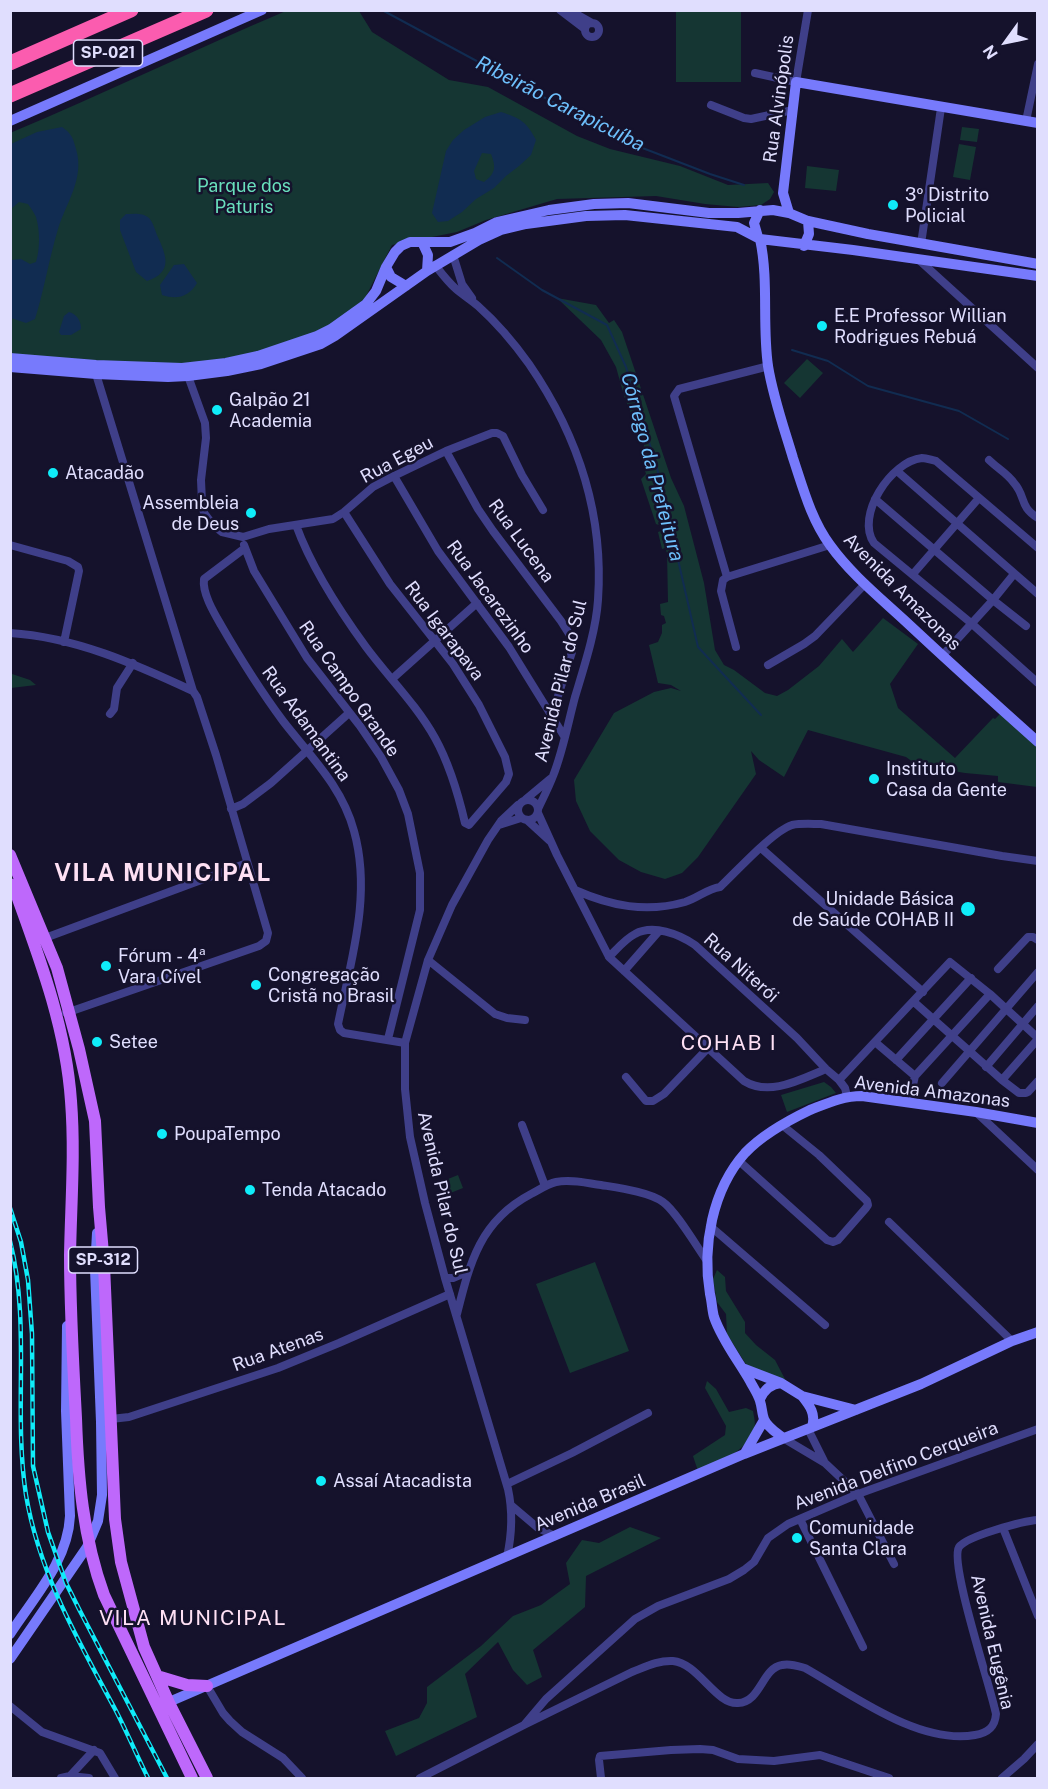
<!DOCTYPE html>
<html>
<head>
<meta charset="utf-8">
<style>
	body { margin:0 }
	#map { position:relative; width:1048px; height:1789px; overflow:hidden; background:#15122c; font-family:"Public Sans",sans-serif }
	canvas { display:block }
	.frame { position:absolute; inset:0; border:12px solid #e0defe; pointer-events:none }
	.north { position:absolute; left:976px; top:12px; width:60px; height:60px; -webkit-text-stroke:4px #15122c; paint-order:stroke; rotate:237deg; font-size:16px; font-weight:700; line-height:24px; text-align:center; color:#e0defe }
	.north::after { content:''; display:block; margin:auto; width:21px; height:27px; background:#e0defe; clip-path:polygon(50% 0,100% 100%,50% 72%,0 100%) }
</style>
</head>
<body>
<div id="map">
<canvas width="1048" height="1789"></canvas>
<div class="frame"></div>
<div class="north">N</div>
</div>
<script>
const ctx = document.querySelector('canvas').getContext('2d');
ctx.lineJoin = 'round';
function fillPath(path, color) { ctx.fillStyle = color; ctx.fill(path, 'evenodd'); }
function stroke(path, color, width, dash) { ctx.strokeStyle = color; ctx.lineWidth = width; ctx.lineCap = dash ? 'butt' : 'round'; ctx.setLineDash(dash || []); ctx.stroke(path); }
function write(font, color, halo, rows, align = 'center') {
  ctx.font = font + ' "Public Sans",sans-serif'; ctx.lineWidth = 5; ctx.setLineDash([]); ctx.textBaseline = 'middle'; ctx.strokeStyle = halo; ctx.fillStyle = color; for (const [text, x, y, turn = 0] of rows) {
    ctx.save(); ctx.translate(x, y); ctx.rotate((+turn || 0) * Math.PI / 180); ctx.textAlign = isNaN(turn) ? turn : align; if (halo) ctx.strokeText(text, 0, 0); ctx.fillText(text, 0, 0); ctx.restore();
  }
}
fillPath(new Path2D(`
	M286 11H359L372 32 449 80 488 87 577 136 610 149 680 166 728 185 768 183 774 192 770 199 761 205 738 207 705 204 656 196 557 199 486 220 457 232 392 245 361 306 315 335 265 351 206 362 133 367 11 355 10 133C103 94 194 50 286 11Z
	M676 11H741V82H676Z
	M962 127 979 129 977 142 960 140Z
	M959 144 976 147 970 180 953 177Z
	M807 166 839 170 836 191 805 188Z
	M557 298 596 305 609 323 614 320 622 332 671 478 684 506 704 583 715 650 724 665 734 670 765 693 777 696 788 690 819 666 842 639 853 652 883 618 918 644 890 684 898 708 955 758 993 718 995 719 1001 713 1037 746V787L998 782V776L965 773 917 765 906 757 808 730 784 777 759 760 751 751 756 774 698 857 682 873 665 879 641 872 619 860 590 831 576 801 574 780 614 713 654 692 671 688 681 691 671 685 658 683 649 645 658 642 662 633V625L666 623 664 616 661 615 660 604 668 602 667 553 665 548 662 549 658 532 664 530V527L656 524 641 479 646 474 642 461 644 445 624 396 616 367 601 340Z
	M807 359 823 373 800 398 784 383Z
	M12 674 30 680 36 685 11 688Z
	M824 1082 831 1087 836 1093 787 1112 781 1095Z
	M458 1175 463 1188 443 1196 438 1183Z
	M595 1262 629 1351 570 1373 536 1284Z
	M717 1270 725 1277 726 1291 745 1322V1333L756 1345 775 1360 786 1381 747 1366 727 1334 726 1314 717 1302 713 1279Z
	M707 1381 716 1389 729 1412 746 1408 753 1411C754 1417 756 1424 754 1429 746 1453 718 1462 698 1471L693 1456 725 1435 726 1426 705 1388Z
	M630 1527 661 1538 586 1576 585 1607 533 1650 542 1677 527 1685 513 1670 498 1642 465 1674 477 1717 396 1756 385 1731 419 1718 427 1703V1687L481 1646 513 1616 541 1605 570 1584 566 1563 582 1540 599 1543Z`), '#153633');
fillPath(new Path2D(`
	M501 112C520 118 527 122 536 140L531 155 519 166 506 176 494 188 476 199 462 212 448 221 438 222 432 213 446 151 453 140 464 130 485 117ZM482 153 491 154C496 167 496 173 484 182L476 179 474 171Z
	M62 127C72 134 73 138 76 149 85 178 66 203 58 229 49 259 44 290 35 319L26 323 11 318V260L21 259 30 264 36 262C40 249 40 230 36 217 34 213 31 208 28 204L19 202 11 209V144L37 132Z
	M126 214C133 214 142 212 149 218 153 222 155 230 157 235 166 255 174 272 147 281L136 272 120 230V220Z
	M184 264 197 283C189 297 177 300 162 295L160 285 174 265Z
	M69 312C77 314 81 321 81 329L71 335H61L59 332 64 316Z`), '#112c51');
stroke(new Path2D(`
	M382 10 627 142 710 174 744 185
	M497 258 542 290 607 325 626 367 657 468 698 647 761 715
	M792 350 828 361 868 386 959 411 1008 439`), '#112c51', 2);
stroke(new Path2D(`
	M560 10 585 29
	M569 10 592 23
	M585 30a7 7 0 1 1 14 0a7 7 0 1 1-14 0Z
	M755 73 796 82 808 10
	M711 105 744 118 751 119 793 110
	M1026 121 1038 64
	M921 244 941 108
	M453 255 462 284 472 298
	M919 260 1038 368
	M435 265C442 274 448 282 456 289 463 295 471 300 478 306 497 323 514 343 529 364 577 434 604 514 598 600 596 631 584 667 575 697 568 723 563 751 553 776 549 787 543 798 538 809
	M96 374 193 691
	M188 376 205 423 206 438 201 480 202 502 204 513 213 525 222 532 243 537 269 529 333 519 344 512 373 487 394 476 446 451 492 433H497L503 436 522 475 543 510
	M446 451 478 509 493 531 561 621 573 640 572 652 552 715
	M989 460C997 468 1008 474 1014 483 1026 496 1019 507 1038 518
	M897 471 1038 594
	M394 476 438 551 509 647 564 736
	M875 499 993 600 1026 626
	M296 525C312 569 339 610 366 647 389 678 416 704 435 738 450 765 458 793 465 823L469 825 506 782 509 774 505 757 479 705 453 664 390 584 344 512
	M10 545 68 561 78 567 79 571 64 642
	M244 545 254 571 307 658 360 726 381 757 399 790 408 814 420 873V910L388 1039
	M245 548 204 579C202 593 214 613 221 625 240 658 260 690 283 721 310 756 342 786 354 831 372 895 351 960 338 1024L340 1030 344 1033 405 1043
	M1038 548 936 461C931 460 927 458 922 458 891 461 855 516 874 543L971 623 1038 683
	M913 574 979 498
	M727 577 674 396 679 389 769 366
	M727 577 830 545
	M727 577 723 580 721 591 736 647
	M10 633C75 637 135 664 193 691L197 697 216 755 268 933 266 941 259 946 66 1013
	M942 656 993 600 1014 574
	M768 665 804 644 815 636 865 584
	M392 679 477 603
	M110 714 114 709 117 688 133 663
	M526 799 550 779
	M518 810a10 10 0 1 1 20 0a10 10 0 1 1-20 0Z
	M231 809 243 804 271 783 349 713
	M538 813 557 855 609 957 744 1081C770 1097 801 1079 826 1069
	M527 820 550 841
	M499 825 521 818
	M761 848 923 992
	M575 890C611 906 646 913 685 902 698 898 707 889 720 887 736 872 773 831 792 825 801 823 812 824 821 824L1002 856 1038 861
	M45 938 247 863
	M609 957C617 949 625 939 635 934 653 924 679 934 695 945L797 1038 826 1069 839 1080
	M428 960 495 1014 507 1018 525 1020
	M998 969 1028 937H1033L1038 940
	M624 971 659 931
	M914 1002 1002 1080 1019 1093H1026L1028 1092 1038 1081
	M875 1042 915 1076 909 1103
	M896 1060 971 978
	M986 1067 1038 1006
	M915 1076 990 994
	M626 1077 646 1101H653L664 1094 709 1047
	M1002 1080 1038 1039
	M942 1083 1038 972
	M847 1096 845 1088 839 1080 950 962 990 994 1038 1038
	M977 1113 1038 1170
	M522 1125 545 1186
	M739 1161 827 1240 833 1242 838 1240 866 1208 868 1205 867 1201 819 1155 782 1125
	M889 1222 1012 1341
	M710 1226 825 1325
	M445 1278H453L467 1272
	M457 1314C470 1262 480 1221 531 1194 539 1190 547 1184 556 1182 571 1179 586 1183 601 1185 619 1188 649 1192 663 1202 676 1211 697 1247 707 1261
	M111 1419 129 1417 278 1368 339 1343 450 1294
	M808 1429 824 1461
	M783 1438 825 1463 858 1494 894 1564
	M507 1484 572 1453 648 1413
	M512 1506 538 1528 555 1536
	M800 1519 863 1647
	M1003 1528 1038 1616
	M507 1557C512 1534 513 1512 508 1489L445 1278 425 1203 410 1137 405 1089V1043L428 960 452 905 488 840 501 821 518 805
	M207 1686 223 1713 230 1721 242 1732 283 1758 302 1778
	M10 1706 42 1732 100 1753 115 1778
	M524 1725 632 1672C645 1667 659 1660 673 1661 698 1663 716 1705 738 1703 761 1702 762 1668 782 1665 790 1663 798 1666 805 1668 853 1695 919 1745 975 1735 988 1733 995 1727 996 1714 991 1688 949 1563 959 1547 967 1536 1023 1521 1038 1520
	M70 1776 94 1750
	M61 1778 70 1776 89 1778
	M420 1778 524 1725 546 1699 635 1619 658 1606 729 1579 744 1570 754 1562 768 1538 788 1524 858 1494 1038 1429
	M601 1778 599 1760 600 1756 671 1750 700 1749 713 1750 738 1759 774 1761 820 1755 889 1778
	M1002 1778 1024 1759 1038 1744`), '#3f3f89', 8);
stroke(new Path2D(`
	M10 121 262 10
	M789 213 783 193 796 82 1038 123
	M758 237 754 223 760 210
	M760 239C769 281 762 324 768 366 773 397 784 428 793 458 803 488 811 519 830 545 850 573 878 596 903 619 948 661 992 701 1038 742
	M422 242 428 255 427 271
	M804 246 809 234 808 221
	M386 267 391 277 406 286
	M10 358 96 365 182 368 226 363 258 356 317 336 331 329 366 304 376 291 386 267 395 252 401 246 410 242H450L475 233 497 222 549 210 594 204 628 203 709 213H738L773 210 789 213 808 221 868 234 1038 264
	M10 367 96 374 168 377 188 376 227 371 261 364 321 344 335 336 427 271 479 240 501 230 526 224 586 216 625 215 737 227 760 239 853 250 1038 276
	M742 1368 781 1383 802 1396 856 1410
	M802 1396C810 1406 816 1414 812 1427
	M760 1399C764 1390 770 1384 781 1383
	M783 1438C777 1433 767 1427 764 1419 762 1414 762 1407 760 1401 758 1394 753 1387 750 1381 738 1360 722 1340 714 1317 712 1310 712 1302 710 1294 702 1247 712 1190 745 1153 763 1134 787 1121 810 1110 828 1103 843 1096 862 1096L976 1112 1038 1123
	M745 1453 764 1420
	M10 1634C34 1597 68 1561 70 1516L66 1411 67 1326
	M10 1659 87 1547 98 1521 102 1495 101 1422 95 1269 97 1233
	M162 1705 744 1454 921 1384 1012 1341 1038 1332`), '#777afc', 10);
stroke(new Path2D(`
	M10 855 57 968 79 1049 95 1121 99 1207 104 1265 115 1519 121 1562 144 1647 169 1703 207 1778
	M10 884 17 896C41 962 66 1029 71 1101 75 1152 71 1203 70 1255 70 1309 73 1363 76 1418 78 1478 83 1538 104 1595L192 1778
	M157 1676 187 1685 207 1686`), '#be68fb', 12);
stroke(new Path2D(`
	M10 63 131 10
	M10 95 206 10`), '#fb5caf', 15);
const rail = new Path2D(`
	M10 1208 21 1242 28 1280 32 1334 33 1466 48 1532 66 1583 80 1611 167 1778
	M10 1241C31 1324 13 1411 26 1495 39 1573 78 1640 115 1709 127 1732 137 1756 148 1778`);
stroke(rail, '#0fecf9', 4.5);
stroke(rail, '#15122c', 2, [7]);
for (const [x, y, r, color] of [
	[893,205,6,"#0fecf9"],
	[822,326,6,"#0fecf9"],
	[217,410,6,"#0fecf9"],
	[53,473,6,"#0fecf9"],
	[251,513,6,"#0fecf9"],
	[874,779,6,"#0fecf9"],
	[968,909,8,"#0fecf9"],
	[106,966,6,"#0fecf9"],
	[256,985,6,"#0fecf9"],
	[97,1042,6,"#0fecf9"],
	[162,1134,6,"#0fecf9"],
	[250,1190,6,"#0fecf9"],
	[321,1481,6,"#0fecf9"],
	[797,1538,6,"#0fecf9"]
]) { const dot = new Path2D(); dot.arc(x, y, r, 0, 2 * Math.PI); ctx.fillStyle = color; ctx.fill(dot); stroke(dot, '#15122c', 2); }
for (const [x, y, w] of [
	[108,53,69],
	[103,1260,69]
]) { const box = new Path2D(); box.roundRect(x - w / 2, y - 13, w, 26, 4.5); ctx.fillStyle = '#15122c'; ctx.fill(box); stroke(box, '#e0defe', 1.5); }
write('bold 16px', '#e0defe', null, [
	["SP-021",108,53],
	["SP-312",103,1260]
]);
write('18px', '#e0defe', '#15122c', [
	["Rua Alvinópolis",779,99,-82],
	["Rua Egeu",397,460,-28],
	["Rua Lucena",521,541,54],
	["Avenida Amazonas",902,592,45],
	["Rua Jacarezinho",490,597,54],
	["Rua Igarapava",444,631,53],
	["Avenida Pilar do Sul",561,681,-76],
	["Rua Campo Grande",349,689,55],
	["Rua Adamantina",306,724,54],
	["Rua Niterói",741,968,42],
	["Avenida Amazonas",932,1092,7],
	["Avenida Pilar do Sul",442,1193,77],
	["Rua Atenas",278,1350,-20],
	["Avenida Delfino Cerqueira",896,1466,-21],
	["Avenida Brasil",590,1503,-23],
	["Avenida Eugênia",992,1642,77]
]);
write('18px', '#69dfbc', '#15122c', [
	["Parque dos",244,186],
	["Paturis",244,207]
]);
write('18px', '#e0defe', '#15122c', [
	["3º Distrito",905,195],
	["Policial",905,216],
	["E.E Professor Willian",834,316],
	["Rodrigues Rebuá",834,337],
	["Galpão 21",229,400],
	["Academia",229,421],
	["Atacadão",65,473],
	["Assembleia",239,503,"right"],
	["de Deus",239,524,"right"],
	["Instituto",886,769],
	["Casa da Gente",886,790],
	["Unidade Básica",954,899,"right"],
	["de Saúde COHAB II",954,920,"right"],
	["Fórum - 4ª",118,956],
	["Vara Cível",118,977],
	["Congregação",268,975],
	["Cristã no Brasil",268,996],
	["Setee",109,1042],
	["PoupaTempo",174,1134],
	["Tenda Atacado",262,1190],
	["Assaí Atacadista",333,1481],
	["Comunidade",809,1528],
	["Santa Clara",809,1549]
], 'left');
write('italic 20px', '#6ec0fc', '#15122c', [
	["Ribeirão Carapicuíba",560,104,27],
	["Córrego da Prefeitura",652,467,75]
]);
ctx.letterSpacing = '1.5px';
write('21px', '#fee0f4', '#15122c', [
	["COHAB I",729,1044],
	["VILA MUNICIPAL",193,1619]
]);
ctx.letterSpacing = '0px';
ctx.letterSpacing = '1.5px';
write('bold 24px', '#fee0f4', '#15122c', [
	["VILA MUNICIPAL",163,874]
]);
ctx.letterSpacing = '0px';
</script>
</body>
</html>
